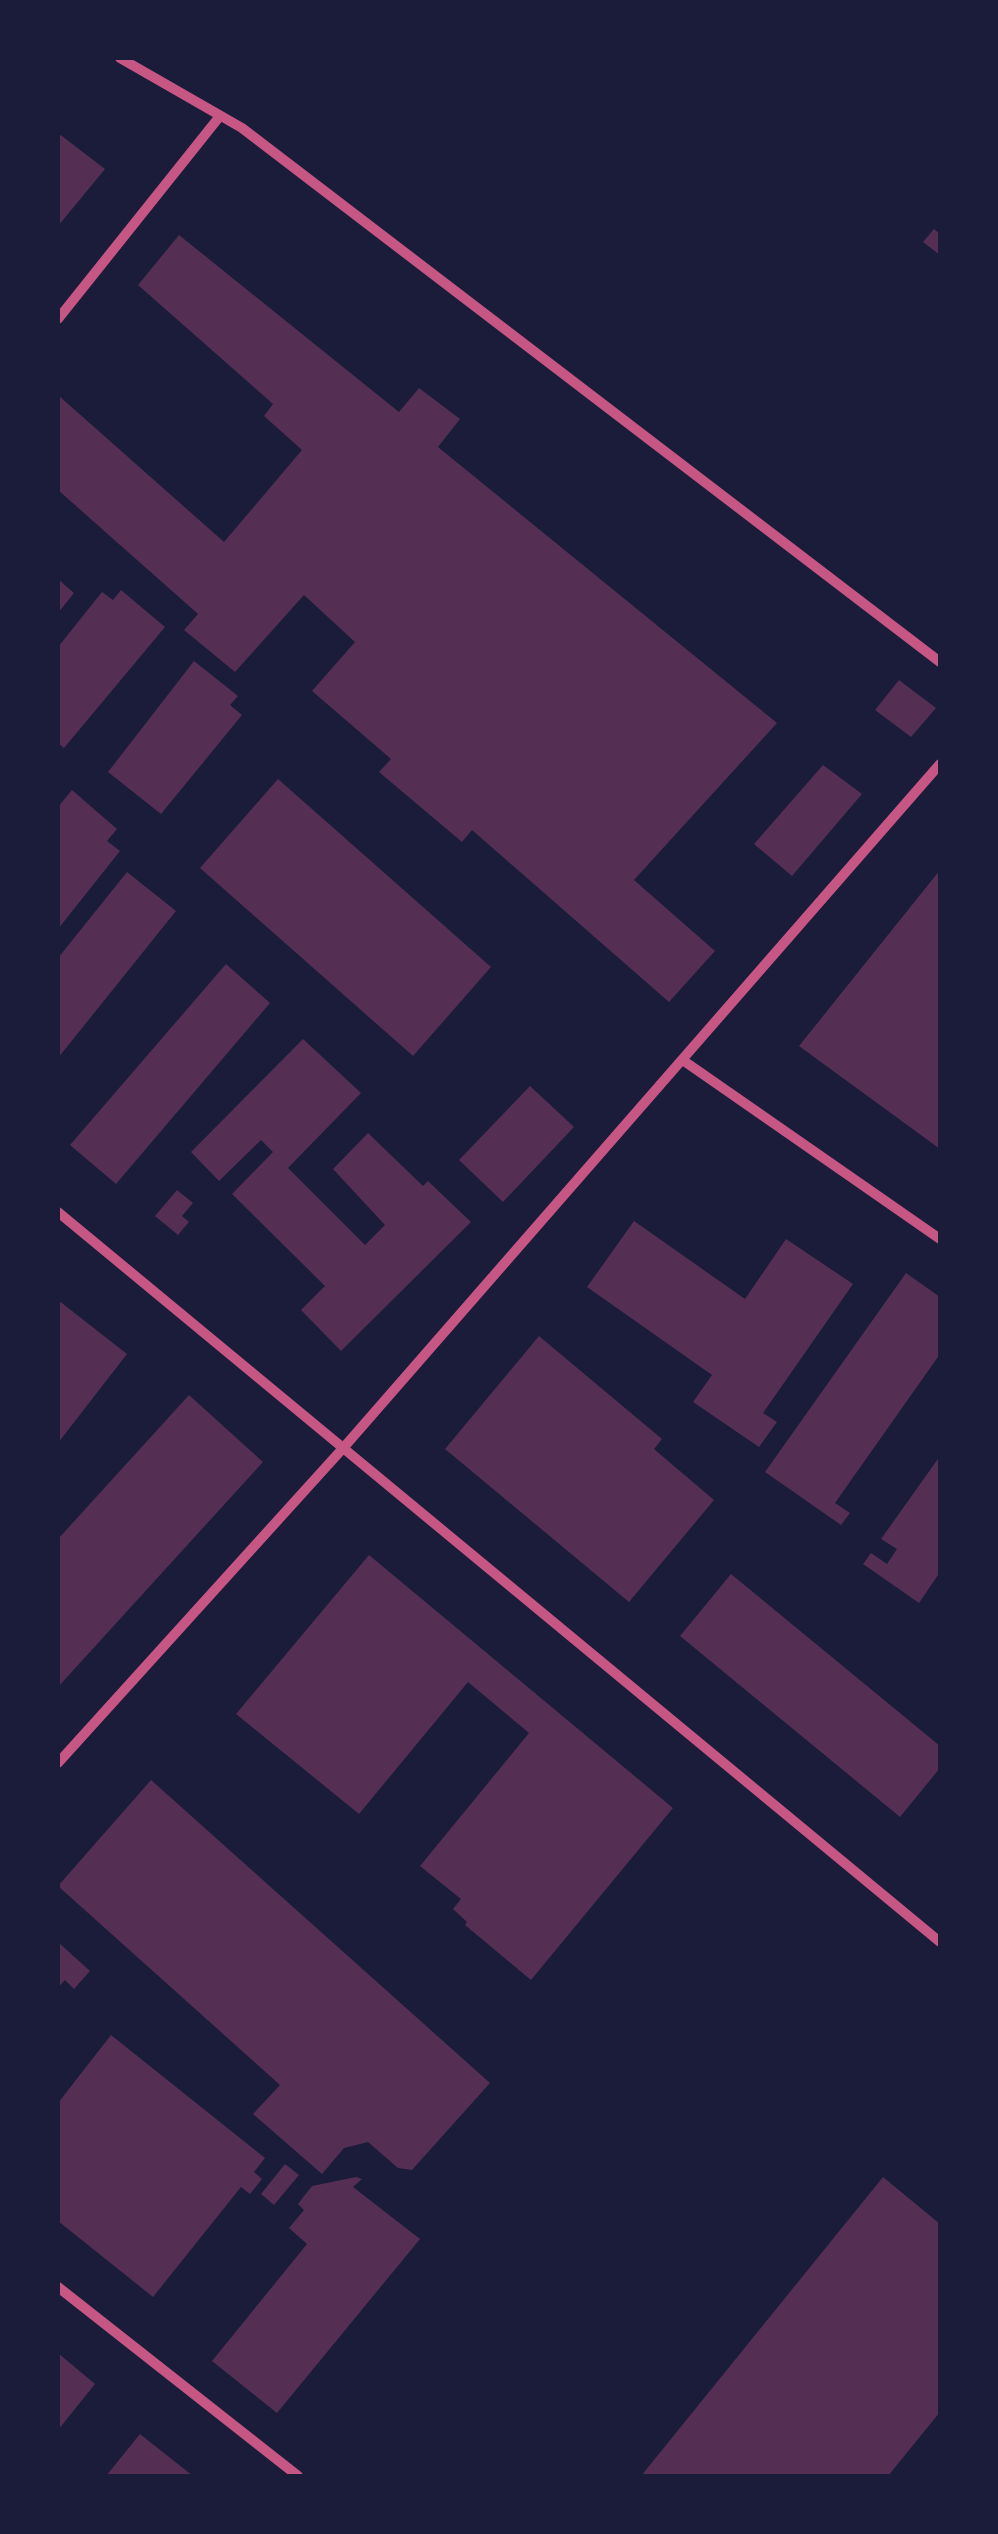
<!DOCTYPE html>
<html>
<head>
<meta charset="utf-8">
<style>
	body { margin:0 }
	#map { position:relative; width:998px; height:2534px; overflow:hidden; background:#1b1b3a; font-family:Ubuntu,sans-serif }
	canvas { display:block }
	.frame { position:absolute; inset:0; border:60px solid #1b1b3a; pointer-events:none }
</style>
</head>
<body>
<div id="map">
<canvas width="998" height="2534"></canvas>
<div class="frame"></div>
</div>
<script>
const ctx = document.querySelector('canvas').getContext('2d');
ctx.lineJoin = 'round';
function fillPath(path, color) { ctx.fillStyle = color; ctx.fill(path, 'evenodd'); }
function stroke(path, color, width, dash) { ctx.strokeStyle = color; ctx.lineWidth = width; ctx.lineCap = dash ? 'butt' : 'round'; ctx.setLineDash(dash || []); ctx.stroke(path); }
fillPath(new Path2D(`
	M58 133 105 169 58 226Z
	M934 229 940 234V255L923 242Z
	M179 235 399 412 419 388 460 419 438 447 777 723 634 880 715 951 669 1002 472 830 462 842 379 772 391 759 312 691 355 642 304 595 235 672 184 630 198 614 58 490V395L224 542 302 450 264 416 273 404 138 285Z
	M58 579 74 593 58 613Z
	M121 590 165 627 64 748 58 743V647L102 592 113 600Z
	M194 661 238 696 230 705 242 715 161 814 108 772Z
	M899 680 936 708 911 737 875 710Z
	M823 765 862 794 792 876 754 844Z
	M278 779 491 967 413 1056 200 868Z
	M72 790 117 829 107 841 120 851 58 929V807Z
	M940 870V1149L799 1046Z
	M127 872 176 911 58 1058V958Z
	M226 964 270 1003 116 1184 70 1145Z
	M303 1039 361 1093 288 1168 365 1245 385 1225 333 1169 368 1133 423 1186 428 1181 471 1222 341 1351 301 1310 325 1286 232 1194 273 1152 261 1140 219 1181 191 1152Z
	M530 1086 574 1127 503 1202 459 1160Z
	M177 1190 193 1203 182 1216 189 1222 178 1235 155 1216Z
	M634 1221 745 1299 786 1239 853 1284 763 1413 777 1422 759 1447 693 1402 712 1375 587 1287Z
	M906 1273 940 1297V1354L835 1503 850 1513 841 1525 765 1472Z
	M58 1300 127 1354 58 1443Z
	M539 1336 662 1439 654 1449 714 1500 629 1602 445 1449Z
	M189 1395 263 1462 58 1687V1539Z
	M940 1456V1572L919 1603 863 1564 871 1553 887 1564 897 1549 881 1539Z
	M369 1555 673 1808 531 1980 465 1925 467 1922 453 1909 461 1899 420 1866 529 1733 468 1682 359 1814 236 1714Z
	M731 1574 940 1746V1768L900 1817 680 1636Z
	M151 1780 490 2083 412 2170 398 2168 368 2142 344 2148 322 2174 253 2114 280 2085 58 1886Z
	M58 1942 90 1971 74 1989 65 1980 58 1988Z
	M111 2035 265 2158 254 2172 262 2179 250 2194 241 2187 153 2297 58 2221V2103Z
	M285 2164 299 2175 274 2205 261 2194Z
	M356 2177 362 2179 353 2187 420 2239 277 2413 212 2361 307 2244 289 2228 304 2210 298 2204 301 2200 312 2186Z
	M883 2177 940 2224V2412L888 2476H641Z
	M58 2353 95 2384 58 2430Z
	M140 2434 193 2476H106Z`), '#542f53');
stroke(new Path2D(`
	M120 58 242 128 940 662
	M58 319 220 116
	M684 1061 940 1239
	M58 1212 940 1942
	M58 1763 345 1446 940 764
	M58 2287 298 2476`), '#c65784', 10);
</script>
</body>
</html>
